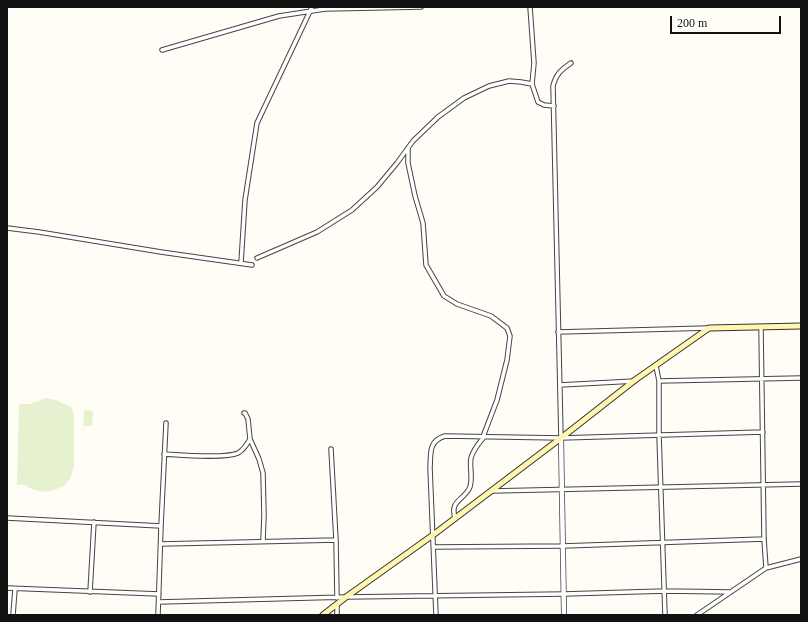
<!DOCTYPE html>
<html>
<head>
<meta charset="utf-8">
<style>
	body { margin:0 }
	#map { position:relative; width:808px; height:622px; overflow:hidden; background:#fffdf5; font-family:"Times New Roman",serif }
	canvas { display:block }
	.frame { position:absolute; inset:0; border:8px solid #111; pointer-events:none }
	.scale { position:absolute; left:670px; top:16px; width:111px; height:18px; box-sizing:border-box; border:2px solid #111; border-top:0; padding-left:5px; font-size:12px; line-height:14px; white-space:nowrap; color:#111; -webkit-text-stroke:3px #fff; paint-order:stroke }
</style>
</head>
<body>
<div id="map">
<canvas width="808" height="622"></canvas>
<div class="frame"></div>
<div class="scale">200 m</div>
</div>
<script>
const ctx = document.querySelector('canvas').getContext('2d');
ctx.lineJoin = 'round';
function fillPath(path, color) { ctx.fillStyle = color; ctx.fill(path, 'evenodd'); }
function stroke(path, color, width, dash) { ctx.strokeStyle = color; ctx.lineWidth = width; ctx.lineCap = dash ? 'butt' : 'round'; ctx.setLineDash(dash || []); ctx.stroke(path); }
fillPath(new Path2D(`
	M45 398 56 400 71 407 74 415V465L71 477 65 485 57 489 46 492 34 490 25 485H17L19 404H30Z
	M84 410 93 411 92 426H83Z`), '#e6f2cf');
const minor = new Path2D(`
	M530 7 534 63 532 84
	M162 50 279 16 325 9 421 7
	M408 148V163L415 196 423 223 426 265 444 296 457 304 491 316 507 328 510 336 507 360 497 400 484 434V437C479 443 473 450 471 458 469 468 474 480 469 489 462 501 450 501 455 518
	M7 228 39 232 161 252 252 265
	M257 258 317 232 352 210 377 187 397 163 413 141 438 117 464 98 489 86 509 81 521 82 532 84 538 102 544 105 554 106
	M241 263 245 200 257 123 312 7
	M761 327 764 539 766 568
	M558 332 709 328
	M656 366 659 381V435L665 615
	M659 381 801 378
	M560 385 635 381
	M244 413H245L248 419 250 439 259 459 263 473 264 515 263 541
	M561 438 553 86C556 74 561 70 571 63
	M331 449 336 540 337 598
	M164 454C181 455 225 459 238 453 244 450 247 444 250 439
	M492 491 801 484
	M7 518 161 526
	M161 544 336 540
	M434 547 563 546 764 539
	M7 588 159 594
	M90 592 94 522
	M159 602 346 597 564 594 665 591 731 592
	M337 604V615
	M13 615 15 589
	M158 615 161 526 166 423
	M436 615 430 468C431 454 428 441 445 436L561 438 763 432
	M697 615 766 568 801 559`);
const tertiary = new Path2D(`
	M561 438 564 615`);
const secondary = new Path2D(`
	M323 615 346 597 433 535 561 438 635 380 709 328 801 326`);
stroke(minor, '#444', 5.5);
stroke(tertiary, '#444', 6);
stroke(secondary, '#333', 7);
stroke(minor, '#fff', 3.5);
stroke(tertiary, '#fff', 4.5);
stroke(secondary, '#fff6b0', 5);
</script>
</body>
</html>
